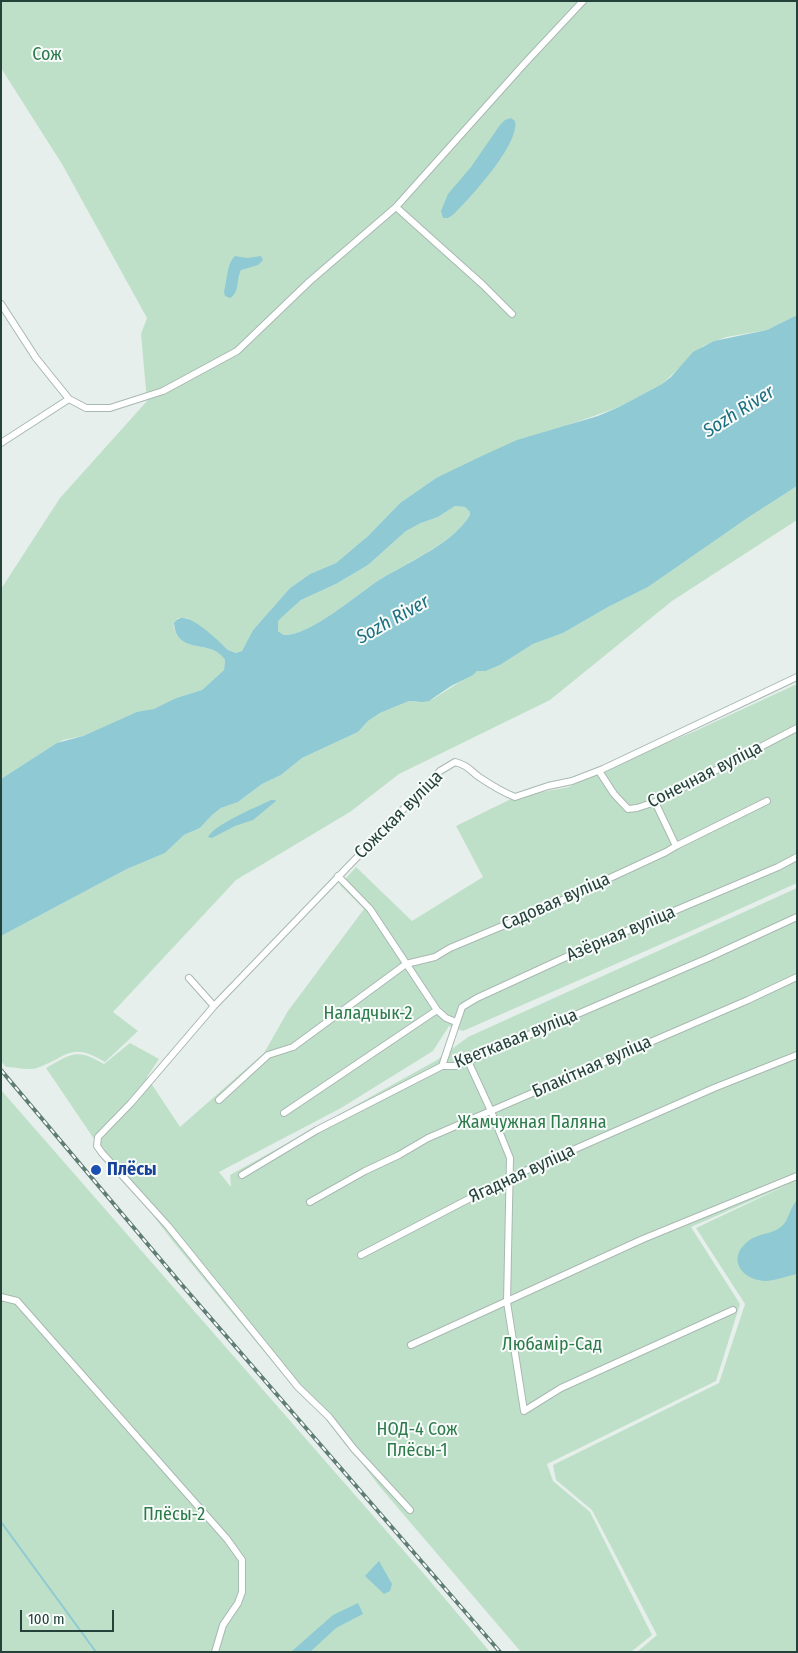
<!DOCTYPE html>
<html>
<head>
<meta charset="utf-8">
<style>
	body { margin:0 }
	#map { position:relative; width:798px; height:1653px; overflow:hidden; background:#e6efeb; font-family:"Fira Sans Condensed",sans-serif }
	canvas { display:block }
	.frame { position:absolute; inset:0; border:2px solid #24423a; pointer-events:none }
	.scale { position:absolute; left:20px; top:1610px; width:94px; height:22px; box-sizing:border-box; border:2px solid #24423a; border-top:0; padding-left:6px; font-size:15px; line-height:18px; white-space:nowrap; color:#24423a; -webkit-text-stroke:4px #f7fbf9; paint-order:stroke }
</style>
</head>
<body>
<div id="map">
<canvas width="798" height="1653"></canvas>
<div class="frame"></div>
<div class="scale">100 m</div>
</div>
<script>
const ctx = document.querySelector('canvas').getContext('2d');
ctx.lineJoin = 'round';
function fillPath(path, color) { ctx.fillStyle = color; ctx.fill(path, 'evenodd'); }
function stroke(path, color, width, dash) { ctx.strokeStyle = color; ctx.lineWidth = width; ctx.lineCap = dash ? 'butt' : 'round'; ctx.setLineDash(dash || []); ctx.stroke(path); }
function write(font, color, halo, rows, align = 'center') {
  ctx.font = font + ' "Fira Sans Condensed",sans-serif'; ctx.lineWidth = 4; ctx.setLineDash([]); ctx.textBaseline = 'middle'; ctx.strokeStyle = halo; ctx.fillStyle = color; for (const [text, x, y, turn = 0] of rows) {
    ctx.save(); ctx.translate(x, y); ctx.rotate((+turn || 0) * Math.PI / 180); ctx.textAlign = isNaN(turn) ? turn : align; if (halo) ctx.strokeText(text, 0, 0); ctx.fillText(text, 0, 0); ctx.restore();
  }
}
fillPath(new Path2D(`
	M1 1H797V315L767 330 726 337 703 346 662 384 619 407 574 423 436 478 400 503 368 536 336 563 310 574 290 588 253 630 242 651 236 653 228 650 187 618H178C175 621 173 623 174 628 180 653 213 640 225 660L224 670 202 690 176 698 154 710 131 715 83 736 63 740 1 779V589L60 498 147 401 141 334 147 318 62 164 1 68Z
	M797 486V520L672 601 550 700 399 774 350 812 236 880 113 1012 138 1031 105 1062C70 1041 68 1057 37 1068 28 1071 15 1067 6 1067L1 1061V936L127 869 165 853 184 835 200 828 212 815 221 808 238 802 262 784 281 775 302 758 358 732 368 721 380 713 409 701 419 702 433 699 477 671H486L500 665 533 644 563 633 608 607 648 587 749 517Z
	M455 506 465 507 470 512V515C452 545 405 563 376 582 356 596 307 637 284 635L278 631V622L280 619 301 600 336 584 368 565 406 531 421 523 438 517Z
	M797 684V883L691 931 463 1031 449 1026 433 1051 341 1108 219 1172 231 1187 230 1175 437 1060 468 1037 797 888V1652H637L657 1635 592 1510 556 1480 553 1465 719 1383 745 1304 696 1228 789 1184 691 1227 740 1304 716 1381 547 1464 553 1481 590 1512 652 1635 631 1652H521L380 1487 327 1418 295 1389 175 1244 92 1136 46 1068C72 1053 77 1048 104 1064L130 1043 159 1059 147 1077 180 1127 264 1053 288 1011 364 909 340 885 356 867 412 921 483 877 456 826 515 797 569 787 599 771 693 732Z
	M1 1090 424 1574 490 1652H1Z`), '#bfe0c8');
fillPath(new Path2D(`
	M511 118 515 121C520 144 470 198 454 214L448 218H443L441 211 448 194 471 167 500 125 505 120Z
	M235 256 247 258 261 256 263 260 258 265 241 270C236 279 240 293 230 298L225 296 224 292C227 281 227 263 235 256Z
	M797 315V486L749 517 648 587 608 607 563 633 533 644 500 665 486 671H477L473 675 451 686 429 701 422 702 409 701 380 713 368 721 358 732 302 758 281 775 262 784 238 802 221 808 212 815 200 828 184 835 165 853 127 869 1 936V779L57 743 83 736 137 712 154 709 176 698 202 690 224 670 225 660C212 638 176 656 174 623 184 605 218 641 228 650L236 653 242 651 253 630 290 588 310 574 336 563 368 536 400 503 436 478 486 454 517 440 598 416 619 407 662 384 671 377 693 352 714 341 767 330ZM455 506 465 507 470 512V515C451 546 405 563 376 582 356 596 307 637 284 635L278 631V622L280 619 301 600 336 584 368 565 406 531 421 523 438 517Z
	M271 800H275L276 801 253 820 235 826 212 838 208 837C215 824 257 807 271 800Z
	M797 1200V1274C787 1276 777 1280 767 1281 743 1281 726 1260 747 1242 757 1233 772 1235 782 1226 789 1220 790 1207 797 1200Z
	M379 1561 392 1584 390 1591 384 1594 365 1576Z
	M358 1603 363 1614 336 1628 310 1652H291L333 1615Z`), '#8ec9d4');
stroke(new Path2D(`
	M1 1522 96 1652`), '#8ec9d4', 2);
const street = new Path2D(`
	M396 207 483 285 512 314
	M1 304 36 358 69 399 86 408H110L163 391 237 351 310 281 396 207 525 63 583 1
	M1 443 69 399
	M599 771 614 794 628 809 637 808 655 802 797 728
	M676 846 767 801
	M338 876 370 909 437 1010 446 1018 456 1022
	M189 978 214 1006
	M468 1061 491 1111 510 1158 507 1302 524 1411 561 1388 733 1310
	M442 1066 462 1007 477 998 577 952 778 867 797 857
	M219 1100 268 1055 293 1047 406 964 435 957 450 948 543 909 666 852 676 846 655 802
	M284 1113 437 1010
	M242 1175 317 1130 442 1066H456L468 1061 708 958 797 917
	M310 1202 365 1171 399 1155 428 1138 748 1000 797 977
	M361 1255 509 1178 714 1088 797 1055
	M1 1297 17 1301 227 1539 242 1560V1592L238 1603 223 1625 215 1652
	M411 1345 643 1239 797 1176
	M410 1510 354 1449 329 1417 298 1387 168 1226 102 1153 97 1146 98 1137 131 1103 214 1006 440 771 455 762C469 766 469 770 479 777 491 785 502 792 515 797L548 786 572 781 603 769 797 677`);
stroke(street, '#a8b8b2', 8);
stroke(street, '#fff', 6);
const rail = new Path2D(`
	M1 1070 182 1285 500 1652`);
stroke(rail, '#5f7d75', 4);
stroke(rail, '#f7fbf9', 2, [5.5]);
for (const [x, y, r, color] of [
	[96,1170,6,"#1a4fb4"]
]) { const dot = new Path2D(); dot.arc(x, y, r, 0, 2 * Math.PI); ctx.fillStyle = color; ctx.fill(dot); stroke(dot, '#f7fbf9', 2); }
write('18px', '#2d7a4b', '#f7fbf9', [
	["Сож",47,55],
	["Наладчык-2",368,1014],
	["Жамчужная Паляна",532,1123],
	["Любамір-Сад",552,1345],
	["НОД-4 Сож",417,1430],
	["Плёсы-1",417,1451],
	["Плёсы-2",174,1515]
]);
write('18px', '#24423a', '#f7fbf9', [
	["Сонечная вуліца",705,775,-27],
	["Сожская вуліца",399,815,-45],
	["Садовая вуліца",556,902,-24],
	["Азёрная вуліца",621,934,-23],
	["Кветкавая вуліца",516,1039,-22],
	["Блакітная вуліца",592,1067,-24],
	["Ягадная вуліца",522,1174,-25]
]);
write('bold 18px', '#164399', '#f7fbf9', [
	["Плёсы",107,1170]
], 'left');
write('italic 19px', '#1c6f80', '#f7fbf9', [
	["Sozh River",739,412,-32],
	["Sozh River",393,620,-29]
]);
</script>
</body>
</html>
